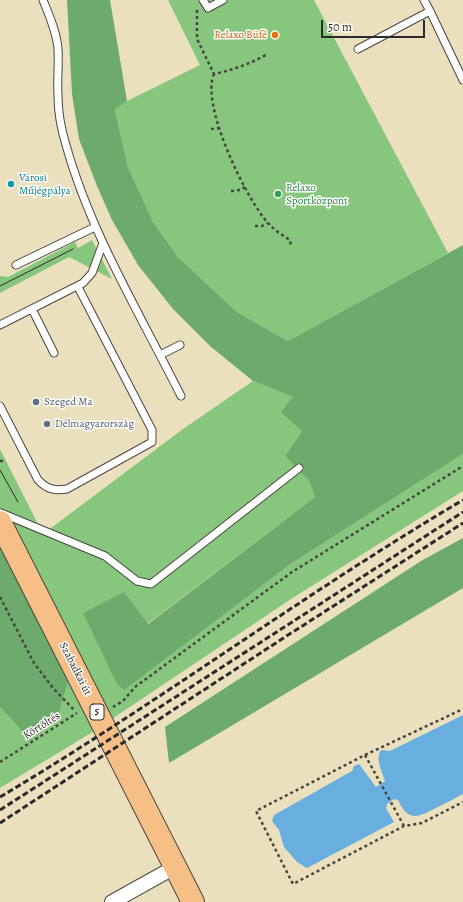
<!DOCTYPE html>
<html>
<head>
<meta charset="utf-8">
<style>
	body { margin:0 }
	#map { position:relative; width:463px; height:902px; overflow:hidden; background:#eae0bd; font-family:Alegreya,serif }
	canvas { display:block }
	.scale { position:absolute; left:321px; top:20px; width:104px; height:18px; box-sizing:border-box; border:2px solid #2b2b2b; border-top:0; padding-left:5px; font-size:12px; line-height:14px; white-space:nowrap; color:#2b2b2b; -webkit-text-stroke:3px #fdfcf7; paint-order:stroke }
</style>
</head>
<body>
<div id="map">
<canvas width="463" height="902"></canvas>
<div class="scale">50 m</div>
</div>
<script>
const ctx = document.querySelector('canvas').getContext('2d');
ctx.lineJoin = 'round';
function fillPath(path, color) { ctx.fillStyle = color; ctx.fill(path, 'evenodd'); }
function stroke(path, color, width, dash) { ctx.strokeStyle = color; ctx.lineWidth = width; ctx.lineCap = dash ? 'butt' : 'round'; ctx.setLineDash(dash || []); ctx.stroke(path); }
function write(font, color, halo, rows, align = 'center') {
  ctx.font = font + ' Alegreya,serif'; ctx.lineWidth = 3; ctx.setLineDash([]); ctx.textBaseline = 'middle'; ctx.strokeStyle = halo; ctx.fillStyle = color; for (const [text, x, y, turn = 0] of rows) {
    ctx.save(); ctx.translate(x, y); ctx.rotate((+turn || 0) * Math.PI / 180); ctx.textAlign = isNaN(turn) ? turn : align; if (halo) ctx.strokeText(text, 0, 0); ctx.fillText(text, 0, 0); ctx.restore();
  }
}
fillPath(new Path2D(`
	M168 0H314L448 253 288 341 237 312 178 257 153 222 128 167 115 108 127 101 200 65Z
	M92 240 112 279 69 257 0 293V276L8 277 75 242 78 248Z
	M253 381 293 397 302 431 285 456 309 481 315 497 147 624 117 684 289 565 463 454V491L291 599 91 733 0 788V707L28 738 0 544V449L43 534 183 429Z`), '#87c67d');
fillPath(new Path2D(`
	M67 0H110L127 101 115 109 128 167 153 222 178 257 237 312 288 341 463 245V454L289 565 124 690 117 684 83 613 124 592 148 624 315 497 309 481 285 456 302 431 281 412 293 397 253 381 210 346 173 309 138 265 112 220 97 186 79 139 72 94Z
	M463 538V588L169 763 165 727 421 561Z
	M0 544 69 678 56 722 28 738 0 707Z`), '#6dab6c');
fillPath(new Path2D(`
	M463 715V794C455 798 423 816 416 816 406 816 402 808 398 800L394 799 387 804 386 808 394 822 307 868 297 862 284 847 279 830 272 821 274 815 352 771 354 766 359 764 376 787 385 781C382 772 375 758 381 750L390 751Z`), '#68aede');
const service = new Path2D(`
	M43 0C49 15 57 33 58 49 59 64 57 79 58 95 58 111 61 129 66 145 91 234 140 314 181 396
	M203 0 208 8 223 0
	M430 11 463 80
	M358 49 430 11 424 0
	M16 265 95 227
	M32 309 54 353
	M0 325 83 283 92 273 103 243
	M160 355 180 345
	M0 406 38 480C47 489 54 491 67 489L152 442V430L78 287
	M1 513 105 556 137 581 151 584 299 468`);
const minor = new Path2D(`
	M112 902 175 867`);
const primary = new Path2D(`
	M0 522 193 902`);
stroke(service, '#484641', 9);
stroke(minor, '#484641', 16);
stroke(primary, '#484641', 24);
stroke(new Path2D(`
	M197 10V39L214 74C233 70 249 64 266 55
	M214 74C200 104 246 199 268 223 274 230 282 235 290 240L291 246
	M211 129 219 128
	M231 191 240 190 245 187
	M255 226H262L267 223
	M0 461H3
	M0 597 34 663 53 688 75 711
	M113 707 123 701 135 687 292 572 463 466
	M365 755 463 709
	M0 762 77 713
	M404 826 365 755 256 811 293 884 404 826 422 823 463 802`), '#484641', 2.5, [3, 3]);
stroke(service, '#fff', 7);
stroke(minor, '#fff', 14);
stroke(primary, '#f5bf86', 22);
stroke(new Path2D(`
	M0 286 73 249
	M0 470 18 502`), '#2b2b2b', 1);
stroke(new Path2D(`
	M0 797C158 703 305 593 463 500
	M0 810 463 512
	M0 823 285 637 463 523`), '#2b2b2b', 3, [6, 3]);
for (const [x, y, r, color] of [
	[275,35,4,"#e8710a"],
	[11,184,4,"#0f9aa8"],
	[278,194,4,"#2e9e5b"],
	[36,402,4,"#5c6f8a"],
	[47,424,4,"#5c6f8a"]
]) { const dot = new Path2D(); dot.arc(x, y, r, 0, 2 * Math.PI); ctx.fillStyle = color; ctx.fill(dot); stroke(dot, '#fdfcf7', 1.5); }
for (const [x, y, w] of [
	[97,712,14]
]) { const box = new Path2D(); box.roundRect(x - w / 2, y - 8, w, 16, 3); ctx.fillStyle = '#fdfcf7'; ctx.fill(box); stroke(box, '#2b2b2b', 1); }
write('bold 10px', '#2b2b2b', null, [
	["5",97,712]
]);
write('11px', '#c56008', '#fdfcf7', [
	["Relaxo Büfé",267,35]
], 'right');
write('11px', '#0d838f', '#fdfcf7', [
	["Városi",19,178],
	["Műjégpálya",19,191]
], 'left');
write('11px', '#27864d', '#fdfcf7', [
	["Relaxo",286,188],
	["Sportközpont",286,201]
], 'left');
write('11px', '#4e5e75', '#fdfcf7', [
	["Szeged Ma",44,402],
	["Délmagyarország",55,424]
], 'left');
write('11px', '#2b2b2b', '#fdfcf7', [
	["Szabadkai út",75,669,63],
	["Körtöltés",42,726,-32]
]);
</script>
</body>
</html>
